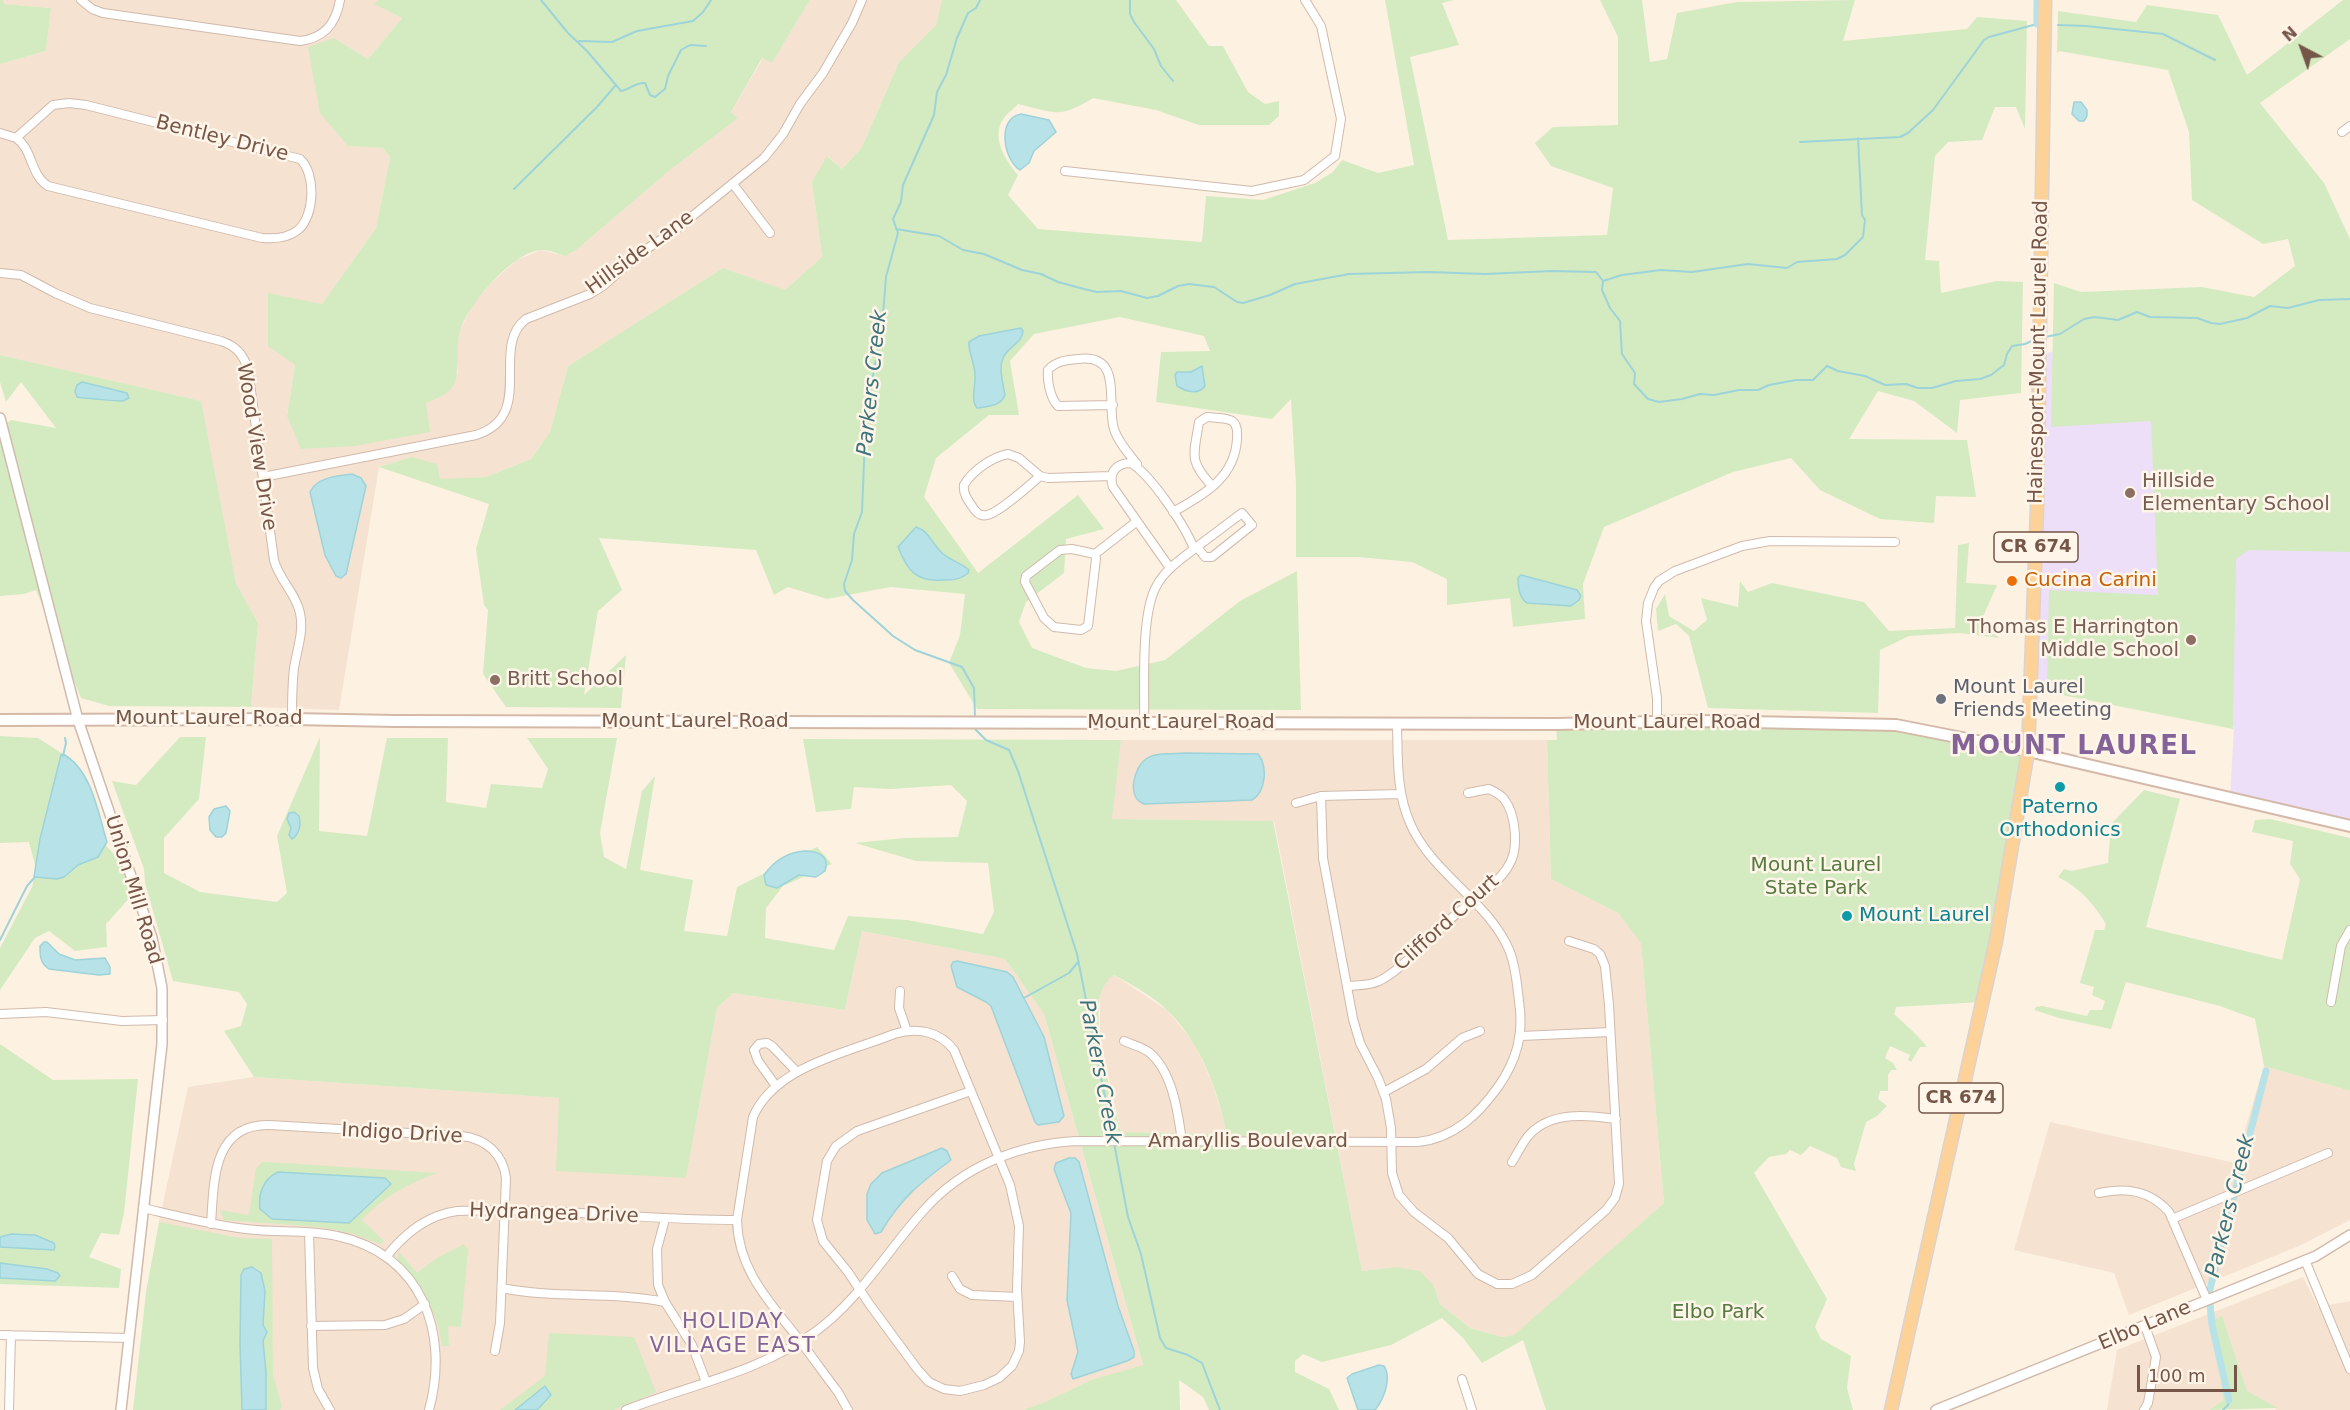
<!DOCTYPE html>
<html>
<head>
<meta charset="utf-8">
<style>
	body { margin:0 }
	#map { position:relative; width:2350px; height:1410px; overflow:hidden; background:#fdf1e2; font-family:"DejaVu Sans",sans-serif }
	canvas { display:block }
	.north { position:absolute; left:2272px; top:18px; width:60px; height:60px; -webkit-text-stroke:4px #fff5e9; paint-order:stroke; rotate:319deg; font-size:16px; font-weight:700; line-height:24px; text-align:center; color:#755648 }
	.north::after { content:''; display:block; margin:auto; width:21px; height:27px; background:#755648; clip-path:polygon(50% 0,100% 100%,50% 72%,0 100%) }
	.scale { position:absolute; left:2137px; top:1365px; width:100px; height:27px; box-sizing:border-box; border:3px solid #755648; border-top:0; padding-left:8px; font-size:18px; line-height:21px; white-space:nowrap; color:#755648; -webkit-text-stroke:4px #fff5e9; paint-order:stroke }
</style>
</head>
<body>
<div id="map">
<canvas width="2350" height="1410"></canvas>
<div class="north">N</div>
<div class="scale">100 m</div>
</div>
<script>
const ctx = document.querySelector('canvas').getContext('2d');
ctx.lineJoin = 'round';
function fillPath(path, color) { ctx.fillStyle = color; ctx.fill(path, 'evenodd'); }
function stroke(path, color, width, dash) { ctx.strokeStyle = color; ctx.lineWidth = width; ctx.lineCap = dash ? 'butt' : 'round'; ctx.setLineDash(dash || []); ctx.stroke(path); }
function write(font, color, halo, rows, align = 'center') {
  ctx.font = font + ' "DejaVu Sans",sans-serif'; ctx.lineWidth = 5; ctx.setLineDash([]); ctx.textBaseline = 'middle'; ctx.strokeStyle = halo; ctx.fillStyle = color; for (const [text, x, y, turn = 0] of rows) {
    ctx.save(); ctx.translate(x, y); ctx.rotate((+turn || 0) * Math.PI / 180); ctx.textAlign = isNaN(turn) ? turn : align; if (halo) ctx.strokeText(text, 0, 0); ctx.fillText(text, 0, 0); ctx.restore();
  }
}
fillPath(new Path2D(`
	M3 0H378L375 4 402 18 368 59 334 38 348 146 383 148 390 158 376 228 322 304 268 294 295 364 287 416 426 403 440 397 458 373 456 352 460 330 473 304 490 284 517 260 541 250 565 256 575 251 669 171 738 118 731 112 763 58 772 63 810 0H942L936 25 899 62 862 147 842 169 828 156 812 182 822 257 784 291 723 268 568 366 550 432 531 459 486 477 440 480 411 457 379 467 339 710 251 707 258 623 236 583 200 401 0 355V64L46 51 51 8 3 4Z
	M1121 740H1547L1551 879 1618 913 1641 942 1664 1203 1514 1336 1502 1337 1470 1328 1440 1304 1434 1286 1396 1267 1362 1271 1274 821 1111 819Z
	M862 931 1005 959 1044 1014 1143 1366 1091 1380 1045 1402 1023 1410H223L159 1222 188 1087 254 1077 559 1098 686 1178 717 1008 733 993 845 1010Z
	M1114 975 1167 1010 1195 1044 1212 1083 1228 1134 1121 1132 1100 1039V996L1105 982Z
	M2264 1066 2350 1091V1220L2299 1246 2129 1315 2114 1273 2014 1250 2050 1122 2235 1163Z
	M2303 1277 2318 1307 2350 1301V1410H2275L2277 1408 2247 1392 2222 1317 2214 1320 2223 1400 2209 1410H2107L2117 1350Z`), '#f5e2d1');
fillPath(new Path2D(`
	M2098 339 2350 417V826L2230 798 2234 727 2031 685 2040 355Z`), '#eedff9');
fillPath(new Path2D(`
	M0 0H3L4 4 51 8 46 51 0 64Z
	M378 0H810L772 63 762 58 731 112 738 118 669 171 575 251 565 256C558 254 550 250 543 250 515 249 466 306 460 332 455 347 461 375 453 386 447 395 436 399 426 403L430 432 355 446 301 449 287 416 295 365 268 346V293L322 304 376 228 390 158 383 148 348 146 320 113 308 47 334 38 368 59 402 18 374 4Z
	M942 0H1176L1209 46H1223L1248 92 1265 104 1279 101V116L1269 125H1199L1156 110 1093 98C1059 119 1055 113 1018 104 1014 109 1007 113 1004 118 990 137 1006 161 1018 175L1008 195 1038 229 1202 242 1206 196 1263 200 1315 183 1333 172 1342 160 1378 173 1414 165 1385 0H1454L1442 3 1459 45 1410 57 1448 240 1607 235 1613 188 1551 166 1535 143 1553 127 1618 125V37L1600 0H1642L1650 62 1667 59 1677 13 1737 2 1855 0 1843 41 1967 29 1977 17 2027 21 2025 129 2016 107H1995L1982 140 1948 142 1935 156 1925 260 1939 261 1941 293 1997 281 2023 282 2021 393 1960 400 1957 433 1914 401 1878 391 1849 439 1967 440 1976 497 1936 496 1934 523 1880 519 1820 490 1791 458 1733 472 1604 527 1583 584 1585 619 1513 627 1510 598 1447 605V579L1412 562 1358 557H1296V484L1291 399 1272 419 1156 402 1161 352 1210 351 1204 336 1120 317 1034 334 1010 361 1019 415H989L936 458 924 497 978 573 1078 495 1104 529 1066 539 1064 573 1026 602 1019 622 1032 648 1086 668 1116 671 1165 660 1240 601 1297 571 1301 710 977 709 949 663 960 635 965 594 890 587 827 599 788 587 774 595 756 550 599 538 622 590 598 611 584 695 626 655 621 708 506 707 483 674 488 610 484 605 476 549 489 504 379 467 411 457 437 464 440 479 486 477 531 459 550 432 568 366 723 268 785 290 822 257 812 182 827 156 842 169 862 147 899 62 936 25Z
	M2343 0H2350V39L2260 103 2324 183 2350 239V552L2249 550 2236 559 2233 729 2047 692 2049 590 2158 595 2151 421 2051 427 2054 283 2081 292 2202 287 2254 297 2295 266 2288 239 2263 244 2192 200 2189 132 2168 70 2059 51 2057 53 2058 11 2136 22 2147 5 2218 15 2247 75Z
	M0 355 201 401 236 583 258 623 251 707 109 706 81 698 36 590 24 594 0 596V428L11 420 56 428 21 382 6 402 0 382Z
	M1969 543 1966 583 1997 585 1982 619 1999 638 1959 633 1909 636 1880 650 1878 713 1708 708 1689 636 1676 624 1658 631 1656 609 1665 594 1669 616 1694 631 1707 620 1701 598 1738 607 1740 581 1748 592 1772 583 1864 602 1889 631 1955 628 1958 545Z
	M1556 724 1896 725 2028 751 1982 1002 1896 1007 1894 1014C1905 1024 1918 1035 1927 1047H1920L1911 1062 1908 1060 1910 1055 1890 1046 1885 1058 1893 1063 1897 1070H1891L1888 1075V1091H1880L1878 1099 1887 1106 1877 1116 1866 1122 1854 1164 1856 1171 1841 1167 1837 1158 1810 1146 1801 1155 1790 1150 1786 1154 1769 1157 1754 1173 1827 1299 1815 1327 1821 1339 1851 1356 1847 1388 1853 1410H1546L1523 1340 1482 1363 1463 1338 1442 1318 1391 1345 1322 1362 1303 1354 1295 1361V1372L1329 1389 1339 1410H1209L1203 1397 1179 1380 1180 1410H1023L1045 1402 1091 1380 1143 1365 1044 1014 1005 959 862 931 845 1010 733 993 717 1008 686 1178 556 1171 559 1098 254 1077 224 1031 241 1026 247 1004 239 992 173 981 145 883 144 869 112 781 136 785 180 737H206L199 799 164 838V873L200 892 277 902 287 893 277 836 320 737 319 831 367 836 387 738H448L446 802 486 808 491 784 542 788 548 769 527 738H617L600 833 604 857 626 869 642 791 655 776 640 870 693 880 684 931 727 936 737 887 817 847 832 864 783 886 766 908 765 938 834 950 848 916 907 920 983 934 994 912 988 863 916 861 855 843 904 838 958 837 967 801 951 785 891 789 854 787 851 809 816 812 803 739 1121 740 1112 819 1273 821 1362 1271 1396 1267 1420 1271 1434 1286 1440 1304 1470 1328 1502 1337 1514 1335 1664 1203 1641 943 1618 913 1551 879 1547 740H1557ZM1114 975C1132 985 1153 996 1168 1011 1201 1043 1217 1089 1227 1134L1121 1132C1113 1099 1091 1024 1101 993 1104 985 1107 980 1114 975Z
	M0 736 38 738 66 756 97 836 126 867 134 893 106 924 107 947 75 951 49 931 35 938 0 990V948L32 887 36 869 29 842 0 843Z
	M2144 790 2180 799 2146 927 2282 960 2300 879 2290 864 2293 841 2252 832 2255 820 2270 819 2350 838V1091L2264 1066 2255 1019 2220 1006 2126 982 2111 1029 2059 1018 2034 1010 2036 1007 2042 1006 2087 1016 2090 1010H2102L2105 1001 2092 995 2094 987 2080 983 2095 930H2104L2106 924C2093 903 2080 888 2058 877L2064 869 2071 871 2108 863 2111 824Z
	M0 1044 53 1080 138 1079 124 1213 119 1235 101 1233 89 1257 121 1269 119 1288 0 1284Z
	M262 1162H267L437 1173C408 1184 384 1196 362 1220L384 1241 380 1244 354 1234 320 1227 224 1220 220 1210 249 1215 256 1169Z
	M159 1222 239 1238 272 1239 273 1375 282 1406 280 1410H133L146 1292Z
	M464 1244 468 1250 461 1327 448 1326 449 1346H442C438 1311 421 1284 397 1259L399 1252 417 1273 437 1258Z
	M2222 1316 2247 1391 2278 1408 2209 1410 2223 1400 2214 1320Z
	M549 1333 634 1337 656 1392 614 1410H500L545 1376Z`), '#d4ebc1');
const water = new Path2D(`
	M2074 102H2081L2087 110V116L2084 121H2079L2072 114Z
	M1021 114 1049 120 1056 132 1034 151 1029 163 1020 170C1004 161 996 118 1021 114Z
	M1021 328 1023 331C1022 345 1005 347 1002 361 999 371 1003 384 1005 395 1001 406 987 407 977 408 970 400 976 385 975 375 975 364 968 352 969 342L979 336Z
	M1202 366 1205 386C1198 396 1185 391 1177 386L1175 375 1177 372H1191Z
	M82 382 127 393 129 398 123 401C117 401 81 398 77 397L75 391 77 385Z
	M352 474 361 478 366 486 346 574 341 578 336 576 325 555 310 492C317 477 337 476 352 474Z
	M916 527C929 531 931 542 940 551 948 560 960 562 969 570L968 573C960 580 952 580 942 580 916 582 907 570 898 547Z
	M1521 575 1577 590 1581 596 1579 600 1571 606 1527 603C1519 598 1518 587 1518 578Z
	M1185 753 1258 754C1268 766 1266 792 1252 800L1144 804C1126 798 1134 767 1146 759 1156 752 1173 754 1185 753Z
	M63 754C92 770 98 813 107 842L98 857 78 865 64 877 57 879 34 877 40 839 61 755Z
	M226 806 230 811 226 833 222 837H216L210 830 209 817 214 809Z
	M294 812 299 816C301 824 300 834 292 839L289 835 291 828 287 819 289 813Z
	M805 851C818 851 830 856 825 871L816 877 799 875 777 888 766 885 764 875C774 861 788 852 805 851Z
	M44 942H47L59 954 75 960 105 958 110 967V974L99 975 49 969C40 963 40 956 40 946Z
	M957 961 1007 972 1013 977 1044 1037 1064 1116 1059 1122 1038 1125 1035 1122 991 1006 986 1002 957 987 951 966 953 962Z
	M942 1148 947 1151 951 1160C920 1183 901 1198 881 1232L875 1234 867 1220V1194L871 1184 882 1173Z
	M1069 1158H1075L1079 1162 1118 1306 1134 1351V1357L1127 1361 1073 1379 1071 1374 1078 1352 1067 1300 1071 1213 1054 1169 1056 1163Z
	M278 1172 385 1178 391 1184 349 1223 272 1219 260 1209C258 1194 263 1179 278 1172Z
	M11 1234 35 1235 54 1243 55 1247 54 1250 0 1247V1237Z
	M0 1263 47 1269 58 1273 60 1276 55 1281 0 1278Z
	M252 1267 261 1273 265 1291 263 1325 267 1332 263 1341 266 1372V1410H242L240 1343 241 1275 244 1269Z
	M1379 1365 1384 1366C1392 1378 1384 1399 1375 1410H1358L1347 1378 1352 1374Z
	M545 1386 551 1395 537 1410H515Z`);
fillPath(water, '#b7e2e7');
stroke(water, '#9dd3d9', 1.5);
stroke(new Path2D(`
	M541 0 568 33 587 51 621 91C630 90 635 82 645 83L650 95 655 97 665 89 668 76 681 50 690 45 706 46
	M1130 0V14L1134 22 1154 49 1161 66 1173 81
	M2058 25 2086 26 2163 34 2215 60
	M579 41 612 42 637 31 693 21 703 12 711 0
	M1800 142 1900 137 1908 133 1933 110 1984 40 1989 37 2037 24
	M514 189 597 107 615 86
	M896 229 939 236 963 250 984 254 1022 270 1041 274 1058 282 1084 289 1097 292 1121 291 1147 298 1158 296 1178 286 1189 284 1214 287 1237 302 1243 303 1270 295 1295 284 1349 274 1429 272 1485 274 1552 271 1596 272 1603 281 1602 290 1610 308 1620 321 1622 354 1635 373 1634 384 1648 399 1659 402 1682 399 1700 394 1714 395 1739 390H1758L1769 385 1796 380H1813L1827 366 1838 371 1865 376 1885 385 1906 384 1918 388H1932L1956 381 1980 379 1991 375 2004 365 2007 354 2012 346 2025 344 2034 340
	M1603 281 1622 275 1661 270 1692 272 1748 264 1787 268 1797 262 1837 259 1845 255 1863 237 1865 220 1862 215 1858 138
	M2045 337 2060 334 2084 319 2095 317 2118 320 2137 312 2150 317 2197 318 2211 323 2220 324 2247 318 2270 306 2288 308 2319 300 2350 299
	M975 717 974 688 962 667 915 650 893 636 853 600 845 591 844 584 852 560 854 534 862 512 866 413 882 327 886 277 898 233 893 219 901 202 903 185 934 115 937 92 946 75 957 38 968 13 976 8 980 0
	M975 729 986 740 1009 750 1018 771 1077 954 1113 1138
	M63 756 66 743 65 738
	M0 940 27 886 35 877
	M1024 998 1069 973 1078 962
	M1114 1143 1128 1217 1141 1254 1160 1338 1166 1348 1188 1355 1202 1363 1220 1410
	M2223 1410 2228 1405 2229 1400`), '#9dd3d9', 2);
stroke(new Path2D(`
	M2037 0V24
	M2229 1400 2212 1325 2209 1293 2266 1071`), '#b7e2e7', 7);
const minor = new Path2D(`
	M81 0 92 9 103 13 300 41C324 38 336 24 340 0
	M69 103 86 105 300 159C316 173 315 216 298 230 288 238 274 239 262 238L48 186C30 175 33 149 16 138L53 105Z
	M2342 132 2350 126
	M0 133 16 138
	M1065 171 1252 191 1304 180 1335 156 1341 119 1321 26 1305 0
	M733 184 770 233
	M0 273 21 275 55 293 90 308 221 341C236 346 243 354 248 369L274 560C279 580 296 593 300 613 304 631 297 650 294 668 292 685 292 702 292 719
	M1113 405 1058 406C1050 398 1047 380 1048 370 1056 361 1066 360 1078 359 1124 353 1106 403 1114 429 1118 442 1129 454 1137 464
	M1008 454 1019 458 1040 476C1030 485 998 513 987 515 980 517 975 511 972 506 967 499 963 493 964 485 972 471 992 457 1008 454Z
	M1040 476 1048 478 1111 476
	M263 477 476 435C537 416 489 347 526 319L590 294 603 286 639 254 674 231 764 158 783 134 800 104 823 73 852 23 862 0
	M1173 512C1203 495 1235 478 1237 439 1239 415 1226 419 1207 417L1199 422C1194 455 1188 460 1212 486
	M1194 549 1242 513 1252 525 1212 557H1205L1197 547
	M1095 554 1096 559 1088 626 1081 630 1054 627 1044 618 1025 582 1026 576 1060 550 1072 549 1095 554 1136 522
	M1657 722V698L1646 621 1648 603 1654 588 1659 581 1675 571 1742 546 1770 541 1895 542
	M1144 723C1145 689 1140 613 1157 585 1165 570 1180 560 1194 549 1186 527 1151 475 1131 463 1116 463 1108 473 1113 487L1170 568
	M1321 796 1323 858 1353 1019 1360 1043 1378 1078 1386 1099 1391 1128 1392 1173 1399 1195 1414 1212 1448 1238 1478 1274 1497 1284H1512L1532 1275 1606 1210 1615 1198 1619 1184 1609 1005 1605 966 1600 954 1594 949 1569 941
	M1296 803 1321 796 1400 794
	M1347 986C1358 985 1369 986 1379 981 1401 971 1426 940 1445 924 1463 906 1497 887 1509 865 1519 849 1516 814 1504 799 1500 794 1495 792 1489 789L1468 793
	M900 991 899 1008 907 1031
	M2331 1002 2341 946 2350 930
	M0 1014 46 1012 122 1021 163 1020
	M1521 1036 1610 1032
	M1124 1041C1133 1045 1143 1047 1150 1053 1173 1073 1178 1113 1182 1141
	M776 1086 758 1061 754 1050 759 1044 767 1043 772 1046 797 1072
	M1384 1092 1426 1069 1462 1038 1480 1031
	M1512 1162C1518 1153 1523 1141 1530 1134 1552 1111 1588 1115 1616 1119
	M2099 1193C2126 1187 2150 1190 2169 1212L2207 1300
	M143 1208C177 1216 211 1225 246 1229 276 1233 308 1229 337 1236 422 1254 450 1333 429 1410
	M665 1219 657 1249 658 1285 665 1302 692 1345 706 1382
	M2172 1219 2328 1153
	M211 1224C214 1182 212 1124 269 1125L462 1136C486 1139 503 1154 506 1178L500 1323 495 1351
	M309 1233 313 1368 318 1389 330 1410
	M386 1257C404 1234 427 1215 457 1211 551 1207 644 1220 737 1220
	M2305 1260 2350 1369
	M952 1276 960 1289 972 1295 1017 1297
	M502 1288C556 1299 611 1291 665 1302
	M311 1326 385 1325 404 1319 425 1304
	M0 1335 129 1338
	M1462 1379 1472 1410
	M9 1410 11 1335
	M626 1410C689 1385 758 1373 815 1332 860 1299 887 1251 924 1210 963 1166 1019 1144 1077 1141L1418 1142C1454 1138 1478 1115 1498 1087 1517 1060 1524 1034 1519 1001 1517 985 1516 968 1510 952 1490 902 1431 873 1410 823 1396 791 1398 757 1397 724
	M848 1410 838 1392C824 1374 811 1355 797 1337 768 1300 738 1269 737 1220L753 1117C775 1066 847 1053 894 1034 917 1027 939 1031 954 1050L1010 1185 1019 1226 1017 1289 1020 1342 1019 1351 1012 1366 999 1378 984 1385 960 1391 944 1389 929 1382 918 1370 870 1305 848 1272 823 1241 817 1220 827 1161 836 1146 857 1131 971 1091
	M2144 1410 2148 1403 2156 1357 2145 1326`);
const tertiary = new Path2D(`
	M0 418 78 720 152 938 162 988V1044L121 1410
	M1936 1410 2316 1256 2350 1235`);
const secondary = new Path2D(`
	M0 720 292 719 396 721 1556 724 1701 721 1896 725 2028 751 2350 826`);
const primary = new Path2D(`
	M1891 1410 1996 941 2028 751 2037 509 2045 0`);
stroke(minor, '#d0baac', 10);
stroke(tertiary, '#d0baac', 12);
stroke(secondary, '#d4b9a9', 14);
stroke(primary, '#dbd3cf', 15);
stroke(minor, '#fff', 8);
stroke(tertiary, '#fff', 9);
stroke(secondary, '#fff', 10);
stroke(primary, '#fdd299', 12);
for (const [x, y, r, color] of [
	[2130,493,6,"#8d6e63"],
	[2012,581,6,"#e8710a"],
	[2191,640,6,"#8d6e63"],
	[495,680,6,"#8d6e63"],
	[1941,699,6,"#6b7280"],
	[2060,787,6,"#0f9aa8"],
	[1847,916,6,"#0f9aa8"]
]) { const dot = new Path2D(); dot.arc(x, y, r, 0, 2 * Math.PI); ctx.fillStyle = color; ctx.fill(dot); stroke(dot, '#fff5e9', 2); }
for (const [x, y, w] of [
	[2036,547,84],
	[1961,1098,84]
]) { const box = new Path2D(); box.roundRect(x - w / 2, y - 15, w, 30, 4.5); ctx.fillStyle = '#fff5e9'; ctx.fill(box); stroke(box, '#755648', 1.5); }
write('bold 18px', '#755648', null, [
	["CR 674",2036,547],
	["CR 674",1961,1098]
]);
write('20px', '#755648', '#fff5e9', [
	["Bentley Drive",222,139,14],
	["Hillside Lane",640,253,-36],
	["Hainesport-Mount Laurel Road",2039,352,-89],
	["Wood View Drive",256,447,81],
	["Mount Laurel Road",209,719],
	["Mount Laurel Road",695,722],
	["Mount Laurel Road",1181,723],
	["Mount Laurel Road",1667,723],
	["Union Mill Road",133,890,73],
	["Clifford Court",1447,923,-42],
	["Indigo Drive",402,1134,3],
	["Amaryllis Boulevard",1248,1142],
	["Hydrangea Drive",554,1214,2],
	["Elbo Lane",2145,1326,-23]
]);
write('20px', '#785e54', '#fff5e9', [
	["Hillside",2142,482],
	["Elementary School",2142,505],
	["Thomas E Harrington",2179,628,"right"],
	["Middle School",2179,651,"right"],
	["Britt School",507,680]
], 'left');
write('20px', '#c56008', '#fff5e9', [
	["Cucina Carini",2024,581]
], 'left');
write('20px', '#5b616d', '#fff5e9', [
	["Mount Laurel",1953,688],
	["Friends Meeting",1953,711]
], 'left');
write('20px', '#0d838f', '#fff5e9', [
	["Paterno",2060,808],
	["Orthodonics",2060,831],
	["Mount Laurel",1859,916,"left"]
]);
write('20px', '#547b40', '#fff5e9', [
	["Mount Laurel",1816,866],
	["State Park",1816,889],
	["Elbo Park",1718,1313]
]);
write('italic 21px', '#3c747c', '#fff5e9', [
	["Parkers Creek",873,383,-84],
	["Parkers Creek",1099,1072,79],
	["Parkers Creek",2231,1206,-76]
]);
ctx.letterSpacing = '1.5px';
write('21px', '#846399', '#fff5e9', [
	["HOLIDAY",733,1323],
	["VILLAGE EAST",733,1347]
]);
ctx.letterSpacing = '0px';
ctx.letterSpacing = '1.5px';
write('bold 26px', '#846399', '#fff5e9', [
	["MOUNT LAUREL",2074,747]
]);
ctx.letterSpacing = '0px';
</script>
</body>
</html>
